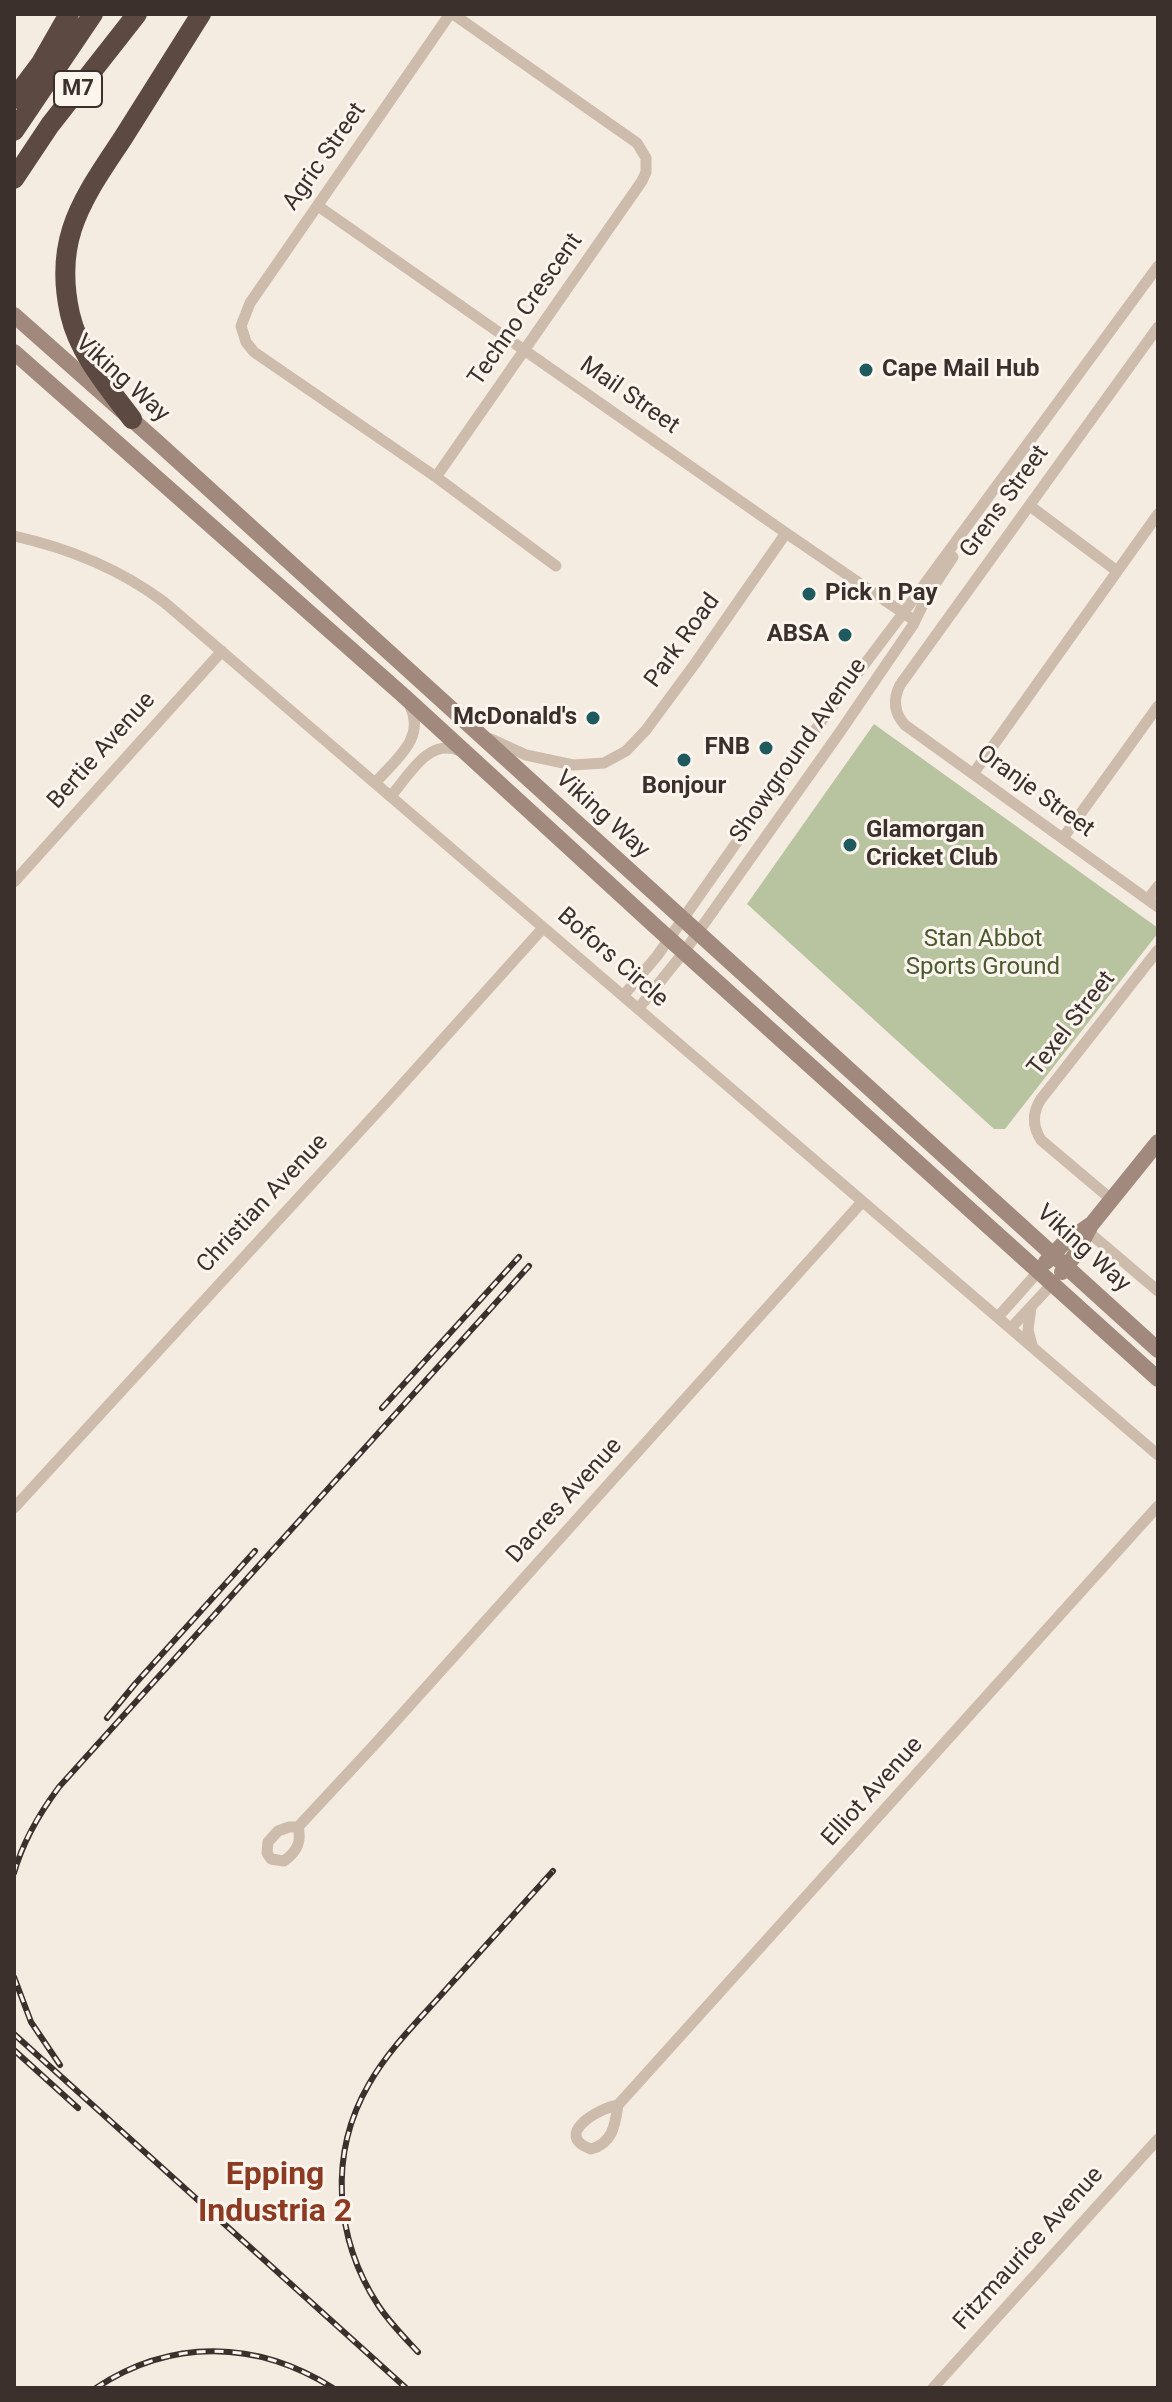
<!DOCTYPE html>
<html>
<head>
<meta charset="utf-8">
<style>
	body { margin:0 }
	#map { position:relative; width:1172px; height:2402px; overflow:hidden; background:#f4ebe1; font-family:Roboto,sans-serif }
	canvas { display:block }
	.frame { position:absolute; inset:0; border:16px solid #3b302b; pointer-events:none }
</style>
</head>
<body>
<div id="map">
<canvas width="1172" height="2402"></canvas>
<div class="frame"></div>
</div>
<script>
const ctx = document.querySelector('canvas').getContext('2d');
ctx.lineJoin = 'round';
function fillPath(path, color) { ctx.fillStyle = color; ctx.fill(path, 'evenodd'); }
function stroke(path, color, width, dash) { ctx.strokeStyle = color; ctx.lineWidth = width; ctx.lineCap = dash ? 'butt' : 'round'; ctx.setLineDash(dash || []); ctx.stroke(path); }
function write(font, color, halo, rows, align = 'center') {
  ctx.font = font + ' Roboto,sans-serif'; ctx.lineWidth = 6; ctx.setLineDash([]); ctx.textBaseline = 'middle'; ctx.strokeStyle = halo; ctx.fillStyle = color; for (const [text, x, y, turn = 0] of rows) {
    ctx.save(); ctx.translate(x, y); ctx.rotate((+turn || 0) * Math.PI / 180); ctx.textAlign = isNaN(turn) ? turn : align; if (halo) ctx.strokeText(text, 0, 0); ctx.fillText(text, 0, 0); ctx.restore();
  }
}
fillPath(new Path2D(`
	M874 724 1158 928V933L1005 1129H994L747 904Z`), '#b8c4a0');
stroke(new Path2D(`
	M450 14 250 303 241 326 246 342 254 352 436 477 556 566
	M318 206 786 533 915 621
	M1158 327 900 685C893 699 894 713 905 725L1158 907
	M436 477 642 181 646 172V158L637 143 453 14
	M1030 506 1117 571
	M14 536C68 548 120 569 164 602L1158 1455
	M491 739 526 755 573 765 604 763 626 751 646 730 694 665 786 533
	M973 774 1158 514
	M376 782C396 759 426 738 410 706
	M391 796C410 774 429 737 460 751
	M1063 838 1158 706
	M14 882 222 651
	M1148 899 1158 886
	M623 996 657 956 823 719 904 612 1158 266
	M638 1009 684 952 840 732 913 625 926 598 953 557
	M1112 1200 1041 1140C1032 1126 1032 1113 1041 1099L1158 950
	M1085 1229 1158 1291
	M1031 1307 1028 1330 1032 1345
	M998 1317 1038 1272
	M1011 1328 1052 1284
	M14 1508 391 1097 543 928
	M289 1827H298C302 1842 297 1852 284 1861L271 1859 267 1853 268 1842 278 1831Z
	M298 1827 376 1743 862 1202
	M618 2105 1158 1506
	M618 2105C615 2125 613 2143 591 2149 552 2135 599 2108 618 2105Z
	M933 2388 1158 2139`), '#cdbbac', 11);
stroke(new Path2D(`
	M14 315 155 440 1158 1350
	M14 352 405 697 655 926 1158 1379
	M1046 1262 1063 1244 1090 1225
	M1062 1272 1075 1255 1091 1225 1158 1142`), '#a18a7d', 16);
stroke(new Path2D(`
	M14 99 41 63 69 14
	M14 131 93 14
	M14 179 50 125 137 14
	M132 419C108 387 79 354 70 314 64 287 63 257 72 229 82 197 104 167 123 138 149 97 175 55 201 14`), '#5c4a42', 20);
const rail = new Path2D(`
	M382 1408 519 1257
	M107 1718 135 1684 255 1551
	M14 1873C23 1841 39 1814 59 1787L529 1266
	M14 1977 31 2022 60 2065
	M14 2034 406 2388
	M14 2050 78 2108
	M418 2352C404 2337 389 2322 378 2305 335 2239 328 2154 369 2084 390 2047 422 2017 450 1985 484 1947 519 1909 553 1871
	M96 2388C171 2338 257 2340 333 2388`);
stroke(rail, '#3b302b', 6);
stroke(rail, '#fbf5ee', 3, [9]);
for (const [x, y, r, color] of [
	[866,370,8,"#1f5a5e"],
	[809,594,8,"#1f5a5e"],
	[845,635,8,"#1f5a5e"],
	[593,718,8,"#1f5a5e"],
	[766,748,8,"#1f5a5e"],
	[684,760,8,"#1f5a5e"],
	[850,845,8,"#1f5a5e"]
]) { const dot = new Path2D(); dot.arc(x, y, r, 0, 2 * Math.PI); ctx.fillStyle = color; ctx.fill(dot); stroke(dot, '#fbf5ee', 3); }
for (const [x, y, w] of [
	[78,89,48]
]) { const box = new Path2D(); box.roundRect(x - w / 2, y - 18, w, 36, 6); ctx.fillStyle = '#fbf5ee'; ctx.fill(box); stroke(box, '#3b302b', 2); }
write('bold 22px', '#3b302b', null, [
	["M7",78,89]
]);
write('24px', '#3b302b', '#fbf5ee', [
	["Agric Street",325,157,-55],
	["Techno Crescent",526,310,-55],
	["Viking Way",122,379,42],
	["Mail Street",629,396,35],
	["Grens Street",1005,502,-54],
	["Park Road",683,641,-54],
	["Bertie Avenue",102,751,-48],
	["Showground Avenue",799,751,-55],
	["Oranje Street",1035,792,36],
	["Viking Way",602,815,42],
	["Bofors Circle",612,958,41],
	["Texel Street",1072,1024,-52],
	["Christian Avenue",263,1204,-47],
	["Viking Way",1083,1249,42],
	["Dacres Avenue",565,1501,-48],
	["Elliot Avenue",873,1792,-48],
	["Fitzmaurice Avenue",1029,2249,-48]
]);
write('bold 24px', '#3b302b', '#fbf5ee', [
	["Cape Mail Hub",882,370],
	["Pick n Pay",825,594],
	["ABSA",829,635,"right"],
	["McDonald's",577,718,"right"],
	["FNB",750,748,"right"],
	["Bonjour",684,787,"center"],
	["Glamorgan",866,831],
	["Cricket Club",866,859]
], 'left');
write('24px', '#4a5a2e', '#fbf5ee', [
	["Stan Abbot",983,940],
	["Sports Ground",983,968]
]);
write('bold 32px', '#8c3b22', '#fbf5ee', [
	["Epping",275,2176],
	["Industria 2",275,2213]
]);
</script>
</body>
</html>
